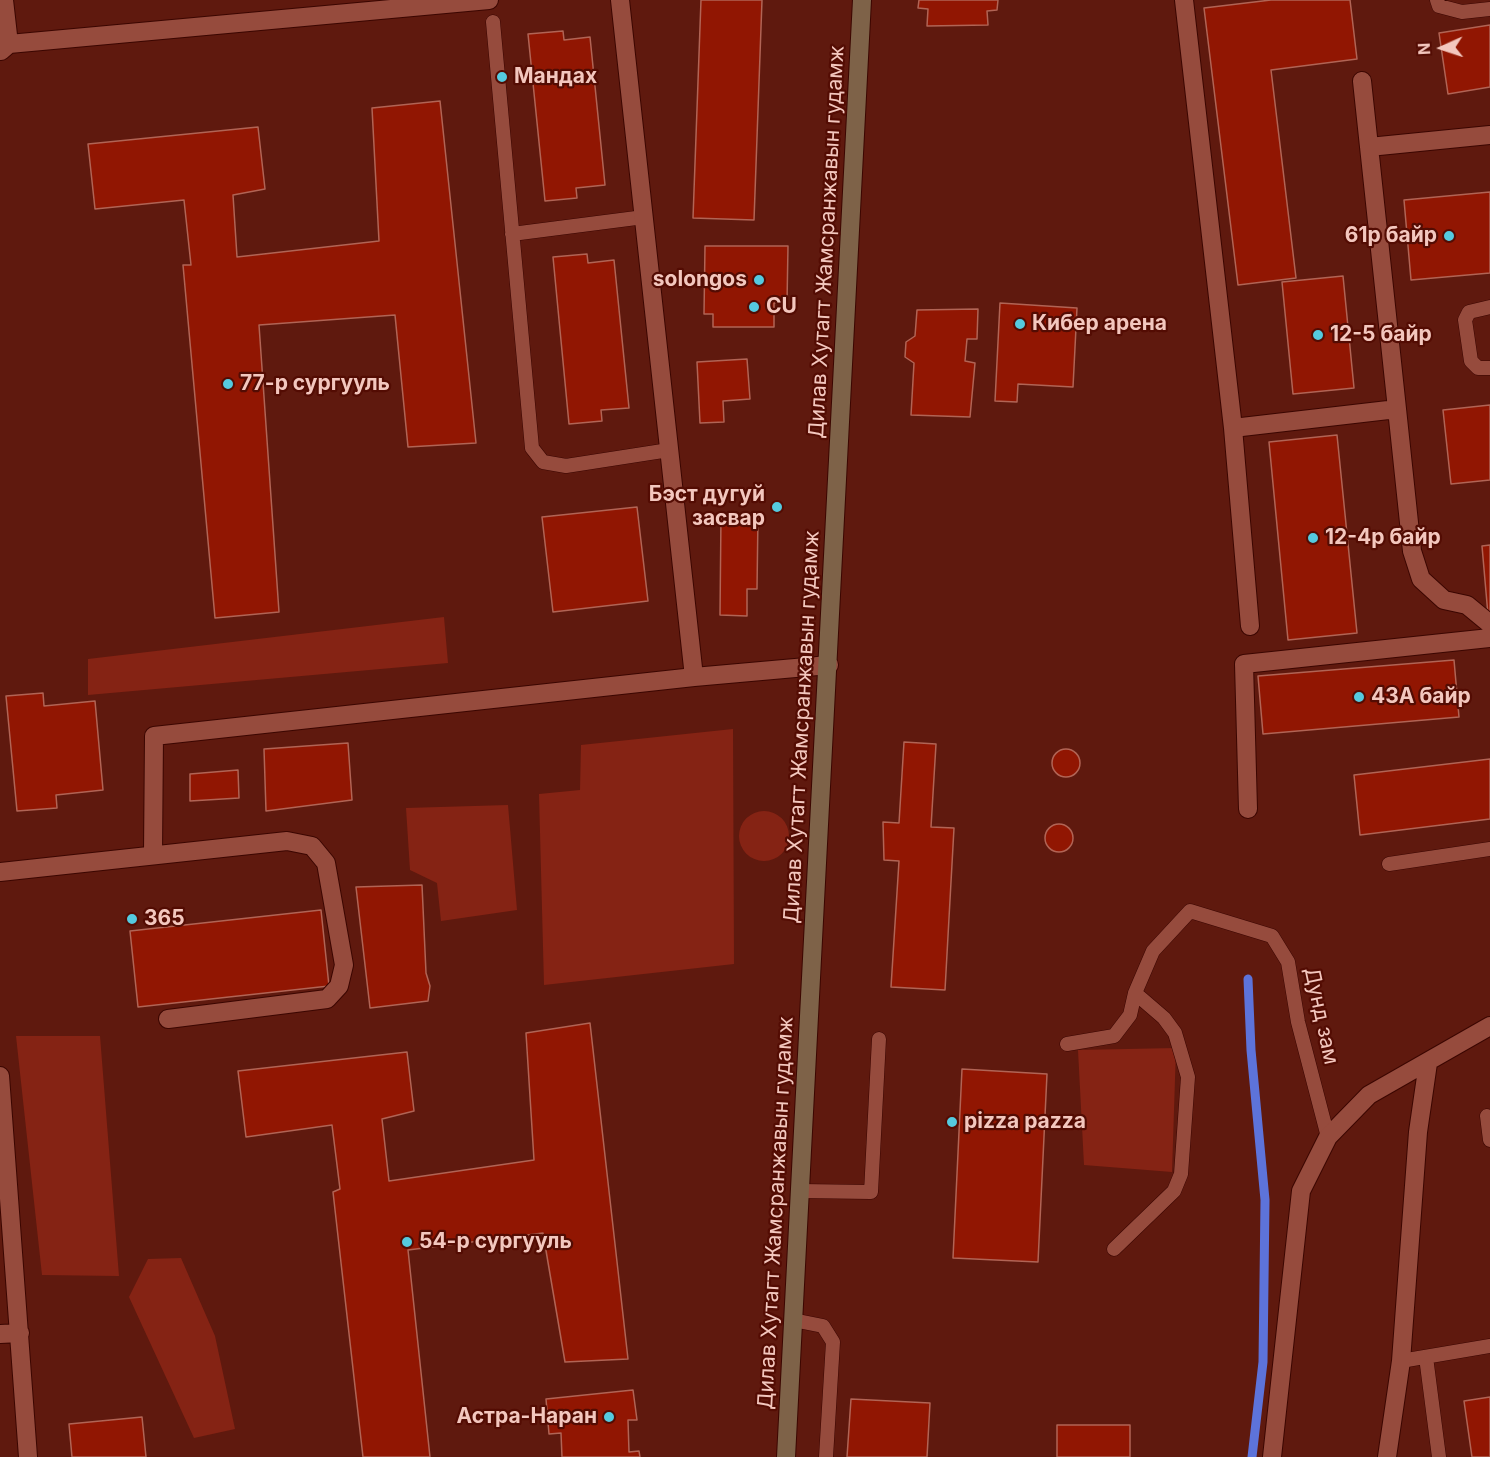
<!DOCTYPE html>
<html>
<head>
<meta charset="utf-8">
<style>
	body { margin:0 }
	#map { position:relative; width:1490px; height:1457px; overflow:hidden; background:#5f190e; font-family:Inter,sans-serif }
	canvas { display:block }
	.north { position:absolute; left:1412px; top:18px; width:60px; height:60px; -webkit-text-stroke:4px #530c03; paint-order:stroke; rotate:267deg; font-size:16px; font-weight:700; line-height:24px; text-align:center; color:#f3c7be }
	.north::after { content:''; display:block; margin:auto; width:21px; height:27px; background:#f3c7be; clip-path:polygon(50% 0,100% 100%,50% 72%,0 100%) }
</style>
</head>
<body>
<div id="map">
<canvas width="1490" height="1457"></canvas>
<div class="north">N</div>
</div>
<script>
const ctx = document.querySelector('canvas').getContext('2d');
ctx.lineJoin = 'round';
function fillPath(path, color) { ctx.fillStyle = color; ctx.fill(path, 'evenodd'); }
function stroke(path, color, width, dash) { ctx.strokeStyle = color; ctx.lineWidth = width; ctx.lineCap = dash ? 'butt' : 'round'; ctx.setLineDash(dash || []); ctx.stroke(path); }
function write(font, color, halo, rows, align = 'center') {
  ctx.font = font + ' Inter,sans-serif'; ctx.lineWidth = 4.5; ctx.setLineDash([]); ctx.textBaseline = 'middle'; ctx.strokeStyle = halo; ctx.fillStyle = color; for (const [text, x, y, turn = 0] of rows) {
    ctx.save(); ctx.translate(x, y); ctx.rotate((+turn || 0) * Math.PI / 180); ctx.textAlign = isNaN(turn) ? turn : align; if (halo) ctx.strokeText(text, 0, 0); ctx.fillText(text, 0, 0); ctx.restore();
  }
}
fillPath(new Path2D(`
	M444 617 448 663 88 695V659Z
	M733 729 734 964 544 985 539 794 580 790 581 745Z
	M508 805 517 910 441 921 437 883 410 870 406 808Z
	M739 836a25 25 0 1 1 50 0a25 25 0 1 1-50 0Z
	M16 1036H100L119 1276 42 1275Z
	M1176 1048 1172 1172 1084 1165 1078 1050Z
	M181 1258 215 1336 235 1429 194 1438 129 1297 148 1259Z`), '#852314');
stroke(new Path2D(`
	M1248 979 1251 1050 1265 1200 1263 1362 1252 1457`), '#5d73da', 9);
const building = new Path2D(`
	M701 0H762L754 220 693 218Z
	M919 0H998L997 10 987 11 988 25 927 26 928 9 918 8Z
	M1271 0H1350L1357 59 1271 70 1296 278 1238 285 1204 8Z
	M1490 25V87L1448 94 1439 33Z
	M563 31 564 40 590 37 605 185 576 188 577 198 545 201 528 34Z
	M440 101 476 443 408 447 395 315 259 325 279 612 215 618 183 265H191L184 200 95 209 88 144 258 127 265 189 233 195 237 257 379 241 372 108Z
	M1490 192V273L1411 280 1404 200Z
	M705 246H788L787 303H774V327H713V314H704Z
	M587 254 588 263 614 260 629 408 601 410 602 421 569 424 553 257Z
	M1343 276 1354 388 1293 394 1282 282Z
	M1000 303 1077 308 1073 387 1018 384 1017 402 995 401Z
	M978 309 977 339H967L965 361 975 363 970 417 911 415 914 363 905 357 906 342 915 336 917 310Z
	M747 359 750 399 723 401 724 422 700 423 697 362Z
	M1490 405V480L1451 484 1443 410Z
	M1337 435 1357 633 1288 640 1269 442Z
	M637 507 648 601 553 612 542 517Z
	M721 516H758L757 589H747V616L720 615Z
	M1490 545V615H1488L1482 546Z
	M1454 660 1459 717 1263 734 1258 676Z
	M43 693 44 706 95 701 103 790 56 795 57 808 17 811 6 696Z
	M904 742 936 744 931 827 954 828 945 990 891 987 899 861 884 860 883 822 899 823Z
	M348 743 352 800 266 811 264 749Z
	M1052 763a14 14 0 1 1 28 0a14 14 0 1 1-28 0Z
	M1490 759V819L1360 835 1354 775Z
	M238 770 239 798 190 801V774Z
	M1045 838a14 14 0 1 1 28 0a14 14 0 1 1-28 0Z
	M422 885 426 973 430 986 428 1001 370 1008 356 887Z
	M321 910 329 986 138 1007 130 931Z
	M590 1023 628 1359 565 1362 543 1233 408 1250 430 1457H363L333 1192 340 1189 332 1125 246 1137 238 1071 407 1052 414 1111 382 1119 389 1181 534 1160 526 1033Z
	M962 1069 1047 1074 1038 1262 953 1258Z
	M633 1390 637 1420H628L629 1452 639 1451 640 1457H562L561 1433 549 1434 546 1399Z
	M1490 1397V1457H1472L1464 1401Z
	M851 1399 930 1403 927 1457H847Z
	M142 1417 146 1457H72L69 1424Z
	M1057 1425H1130V1457H1057Z`);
fillPath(building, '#911602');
stroke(building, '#b16455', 1.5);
const lane = new Path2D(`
	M1437 0 1439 6 1462 12 1490 9
	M493 22 532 448 543 462 566 466 669 450
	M512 234 644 217
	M1490 307 1469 312 1465 320 1471 361 1478 368H1490
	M1389 864 1490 849
	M1067 1044 1114 1036 1130 1015 1135 993 1153 951 1190 911 1272 936 1288 962 1298 1022 1328 1137
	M1487 1116 1490 1140
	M800 1191 871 1192 879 1039
	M1114 1249 1174 1191 1181 1174 1188 1077 1175 1033 1164 1018 1135 993
	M793 1320 823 1326 833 1342 826 1457
	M1426 1357 1439 1457
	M1401 1361 1490 1346`);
const street = new Path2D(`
	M620 0 694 677
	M1184 0 1233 428 1397 409 1412 551 1421 579 1444 600 1467 605 1490 624
	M9 44 489 0
	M1 51 9 44 4 0
	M1362 81 1397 409
	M1369 147 1490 135
	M1233 428 1250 626
	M1248 809 1244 664 1490 638
	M153 853 154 736 694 677 829 665
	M0 872 287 841 312 846 326 863 344 965 339 986 327 999 168 1019
	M0 1076 28 1457
	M0 1334 20 1333
	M1272 1457 1301 1191 1328 1137 1369 1095 1490 1026
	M1387 1457 1401 1361 1418 1132 1428 1063`);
const secondary = new Path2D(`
	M786 1457 862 0`);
stroke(lane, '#3b0601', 15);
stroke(street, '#3b0601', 20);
stroke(secondary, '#3b0601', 20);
stroke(lane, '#964b3d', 14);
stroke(street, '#964b3d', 18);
stroke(secondary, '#7e6248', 18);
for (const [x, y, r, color] of [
	[502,77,6,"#55cadf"],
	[1449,236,6,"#55cadf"],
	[759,280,6,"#55cadf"],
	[754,307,6,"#55cadf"],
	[1020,324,6,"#55cadf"],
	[1318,335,6,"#55cadf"],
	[228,384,6,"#55cadf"],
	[777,507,6,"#55cadf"],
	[1313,538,6,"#55cadf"],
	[1359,697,6,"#55cadf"],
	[132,919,6,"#55cadf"],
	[952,1122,6,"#55cadf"],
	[407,1242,6,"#55cadf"],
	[609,1417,6,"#55cadf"]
]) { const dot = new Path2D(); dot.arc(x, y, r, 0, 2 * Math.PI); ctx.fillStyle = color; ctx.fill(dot); stroke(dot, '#530c03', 2); }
write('bold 21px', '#f3c7be', '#530c03', [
	["Мандах",514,77],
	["61р байр",1437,236,"right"],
	["solongos",747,280,"right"],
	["CU",766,307],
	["Кибер арена",1032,324],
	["12-5 байр",1330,335],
	["77-р сургууль",240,384],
	["Бэст дугуй",765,495,"right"],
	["засвар",765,519,"right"],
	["12-4р байр",1325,538],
	["43А байр",1371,697],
	["365",144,919],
	["pizza pazza",964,1122],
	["54-р сургууль",419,1242],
	["Астра-Наран",597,1417,"right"]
], 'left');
write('21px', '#f3c7be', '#530c03', [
	["Дилав Хутагт Жамсранжавын гудамж",827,242,-87],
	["Дилав Хутагт Жамсранжавын гудамж",802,727,-87],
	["Дунд зам",1321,1016,78],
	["Дилав Хутагт Жамсранжавын гудамж",776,1213,-87]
]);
</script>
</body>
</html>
